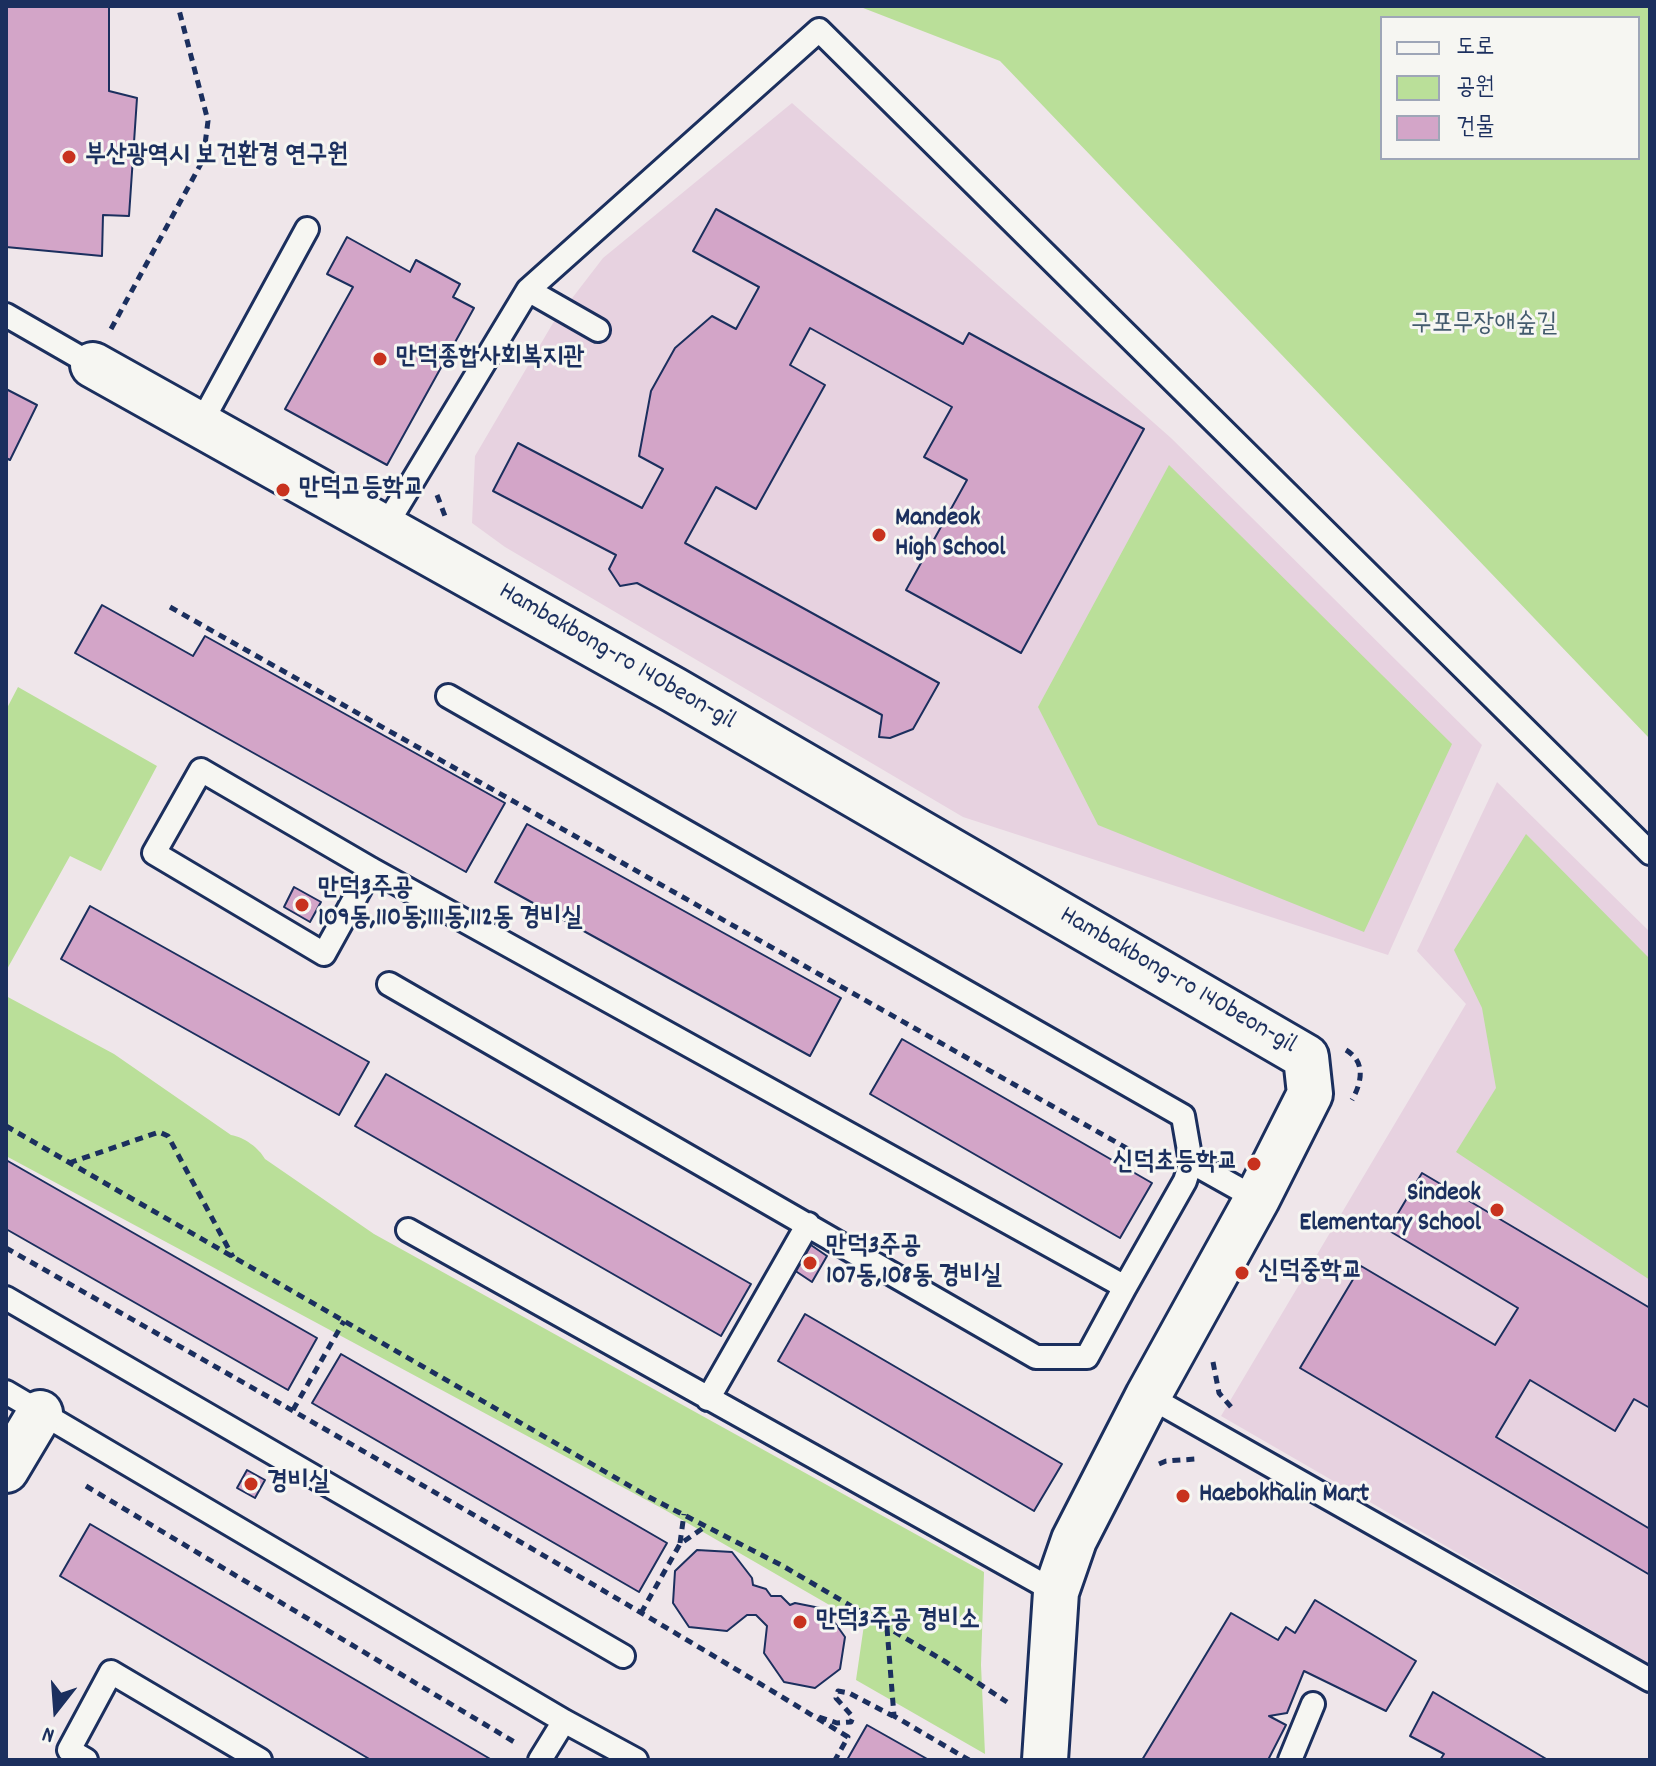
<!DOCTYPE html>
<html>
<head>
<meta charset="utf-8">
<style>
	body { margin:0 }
	#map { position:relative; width:1656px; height:1766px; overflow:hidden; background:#efe6ea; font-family:Dekko,"Poor Story",sans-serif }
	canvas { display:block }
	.frame { position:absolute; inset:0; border:8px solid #1b2f5e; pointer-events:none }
	.legend { position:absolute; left:1380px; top:16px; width:260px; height:144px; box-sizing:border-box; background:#f6f6f2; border:2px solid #9ea6b7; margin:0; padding:10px 14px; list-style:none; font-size:24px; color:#1b2f5e }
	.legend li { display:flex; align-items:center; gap:16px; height:40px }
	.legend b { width:40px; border:2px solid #9ea6b7 }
	.north { position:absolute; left:16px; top:1670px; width:80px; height:80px; -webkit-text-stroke:6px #f6f6f2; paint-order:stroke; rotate:197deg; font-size:22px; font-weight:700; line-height:32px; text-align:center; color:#1b2f5e }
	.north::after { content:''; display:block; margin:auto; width:28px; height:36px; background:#1b2f5e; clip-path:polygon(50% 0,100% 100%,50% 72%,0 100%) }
</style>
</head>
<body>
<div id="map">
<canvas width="1656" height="1766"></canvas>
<div class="frame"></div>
<ul class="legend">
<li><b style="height:10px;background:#f6f6f2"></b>도로</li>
<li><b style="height:22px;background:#badf99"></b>공원</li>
<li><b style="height:22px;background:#d3a5c8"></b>건물</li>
</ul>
<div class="north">N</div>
</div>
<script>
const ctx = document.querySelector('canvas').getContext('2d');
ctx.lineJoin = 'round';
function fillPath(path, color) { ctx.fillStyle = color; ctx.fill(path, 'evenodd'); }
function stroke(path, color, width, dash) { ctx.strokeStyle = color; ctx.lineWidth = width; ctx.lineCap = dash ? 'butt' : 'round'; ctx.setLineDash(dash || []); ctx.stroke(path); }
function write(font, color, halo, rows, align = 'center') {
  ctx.font = font + ' Dekko,"Poor Story",sans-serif'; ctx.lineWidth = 6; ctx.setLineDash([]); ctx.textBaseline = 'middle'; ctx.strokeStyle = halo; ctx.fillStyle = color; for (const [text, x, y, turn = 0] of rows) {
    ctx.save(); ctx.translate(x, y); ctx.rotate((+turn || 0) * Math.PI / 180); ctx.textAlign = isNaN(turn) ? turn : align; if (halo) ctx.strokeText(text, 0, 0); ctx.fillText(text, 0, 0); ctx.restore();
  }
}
fillPath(new Path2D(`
	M792 103 1171 438 1482 745 1388 955 963 817 505 547 472 523 475 456 553 323 603 258Z
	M1497 782 1650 932V1664L1221 1416 1466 1004 1417 951Z`), '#e7d2e0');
fillPath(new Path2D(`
	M858 6H1650V739L1000 61ZM1638 18V158H1382V18Z
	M1169 465 1452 744 1364 932 1098 825 1038 707Z
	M18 687 157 766 101 871 70 856 6 971V710Z
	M1526 834 1650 959V1280L1456 1152 1496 1088 1482 1008 1454 950Z
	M6 996 114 1054 231 1135C244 1137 259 1148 265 1159L374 1234 984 1572 981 1665 985 1754 856 1680 864 1625 665 1510 6 1156Z`), '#badf99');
const building = new Path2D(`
	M6 6H109V91L137 98 129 216 103 215 102 256 6 247Z
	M716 209 963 344 969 333 1144 429 1021 653 906 590 967 480 924 457 952 407 810 328 790 365 825 385 756 509 716 487 685 543 939 683 913 729 890 738 879 737 882 715 637 583 620 586 609 569 616 555 493 491 518 443 642 508 663 469 639 456 651 391 675 348 712 316 736 329 759 287 693 251Z
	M347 237 410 272 416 260 460 284 453 297 474 308 387 465 285 409 353 287 327 274Z
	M6 389 37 405 10 460 6 458Z
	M102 605 193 656 205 636 505 803 466 872 75 653Z
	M527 824 841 998 810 1056 495 882Z
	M294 887 321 902 310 922 284 907Z
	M90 906 369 1062 339 1115 61 959Z
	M902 1039 1152 1183 1120 1238 870 1094Z
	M386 1074 751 1284 721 1336 355 1126Z
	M6 1160 317 1338 288 1390 6 1229Z
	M1422 1173 1650 1308V1408L1634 1399 1615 1431 1530 1380 1496 1437 1650 1529V1575L1300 1368 1361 1266 1495 1345 1518 1308 1388 1230Z
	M808 1243 827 1256 812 1282 794 1270Z
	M805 1314 1062 1464 1034 1511 778 1361Z
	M341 1354 667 1543 639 1592 312 1403Z
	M247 1470 265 1480 255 1498 237 1488Z
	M90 1524 492 1760H371L60 1576Z
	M697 1550 732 1552 752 1578 753 1585 766 1589 771 1596H781L790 1605 795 1603 825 1609 845 1637 840 1669 815 1688 784 1682 764 1653 767 1626 756 1615H747L727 1631 689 1627 673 1603 675 1571Z
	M1315 1600 1416 1661 1386 1711 1304 1671 1287 1713 1269 1716 1286 1725 1268 1760H1142L1231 1613 1278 1640 1286 1627 1295 1633Z
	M1433 1692 1548 1760H1440L1444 1754 1410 1736Z
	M867 1725 929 1760H847Z`);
fillPath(building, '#d3a5c8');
stroke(building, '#1b2f5e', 2);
const service = new Path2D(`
	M528 290 598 330
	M6 315 93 365
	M200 425 307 229
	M385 527 528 290 819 30 1650 853
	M448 696 1183 1116 1191 1162 1185 1181 1125 1287
	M371 869 324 954 154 853 201 770 371 869 1125 1287 1087 1357H1036L389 984
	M1191 1162 1257 1199
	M408 1230 1056 1592
	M6 1298 623 1656
	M6 1392 564 1721 636 1760
	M1148 1396 1650 1680
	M708 1399 808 1224
	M86 1760 69 1750 111 1672 260 1760
	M540 1760 564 1721
	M1290 1760 1313 1704`);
const minor = new Path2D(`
	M93 365 674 690 1306 1057 1310 1094 1257 1199 1148 1396 1074 1540 1056 1592 1045 1760
	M6 1470 40 1413`);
stroke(service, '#1b2f5e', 28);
stroke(minor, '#1b2f5e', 50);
stroke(new Path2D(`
	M111 329 203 160 208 121 178 6
	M437 495 445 516
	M170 607 1160 1167
	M1346 1050C1366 1062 1362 1082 1352 1100
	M6 1126 649 1497 783 1566 946 1662 1007 1702
	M69 1163 159 1132 168 1136 233 1257
	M6 1248C289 1408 571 1568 848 1737L835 1760
	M1213 1362 1219 1393 1231 1407
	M293 1410 344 1321
	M1159 1464 1166 1461 1196 1459
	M86 1486 516 1743
	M680 1543 684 1514
	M641 1613 680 1544 706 1526
	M887 1628 894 1716 969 1760
	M819 1717 837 1723 851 1722 853 1717 836 1698 838 1691 849 1693 893 1716`), '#1b2f5e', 5, [8, 6]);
stroke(service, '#f6f6f2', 22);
stroke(minor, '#f6f6f2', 44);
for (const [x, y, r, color] of [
	[69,157,8,"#c8321e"],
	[380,359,8,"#c8321e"],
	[283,490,8,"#c8321e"],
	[879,535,8,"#c8321e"],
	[302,905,8,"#c8321e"],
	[1254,1164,8,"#c8321e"],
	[1497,1210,8,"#c8321e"],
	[810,1263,8,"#c8321e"],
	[1242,1273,8,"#c8321e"],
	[251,1484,8,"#c8321e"],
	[1183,1496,8,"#c8321e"],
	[800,1622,8,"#c8321e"]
]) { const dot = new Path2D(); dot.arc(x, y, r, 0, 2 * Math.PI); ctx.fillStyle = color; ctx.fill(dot); stroke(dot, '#f6f6f2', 3); }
write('bold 26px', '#1b2f5e', '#f6f6f2', [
	["부산광역시 보건환경 연구원",85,157],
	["만덕종합사회복지관",396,359],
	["만덕고등학교",299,490],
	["Mandeok",895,520],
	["High School",895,550],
	["만덕3주공",318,890],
	["109동,110동,111동,112동 경비실",318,920],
	["신덕초등학교",1238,1164,"right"],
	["Sindeok",1481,1195,"right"],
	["Elementary School",1481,1225,"right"],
	["만덕3주공",826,1248],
	["107동,108동 경비실",826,1278],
	["신덕중학교",1258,1273],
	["경비실",267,1484],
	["Haebokhalin Mart",1199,1496],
	["만덕3주공 경비소",816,1622]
], 'left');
write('26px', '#435b6d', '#f6f6f2', [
	["구포무장애숲길",1484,326]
]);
write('26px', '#1b2f5e', '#f6f6f2', [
	["Hambakbong-ro 140beon-gil",616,658,30],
	["Hambakbong-ro 140beon-gil",1177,982,30]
]);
</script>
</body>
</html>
